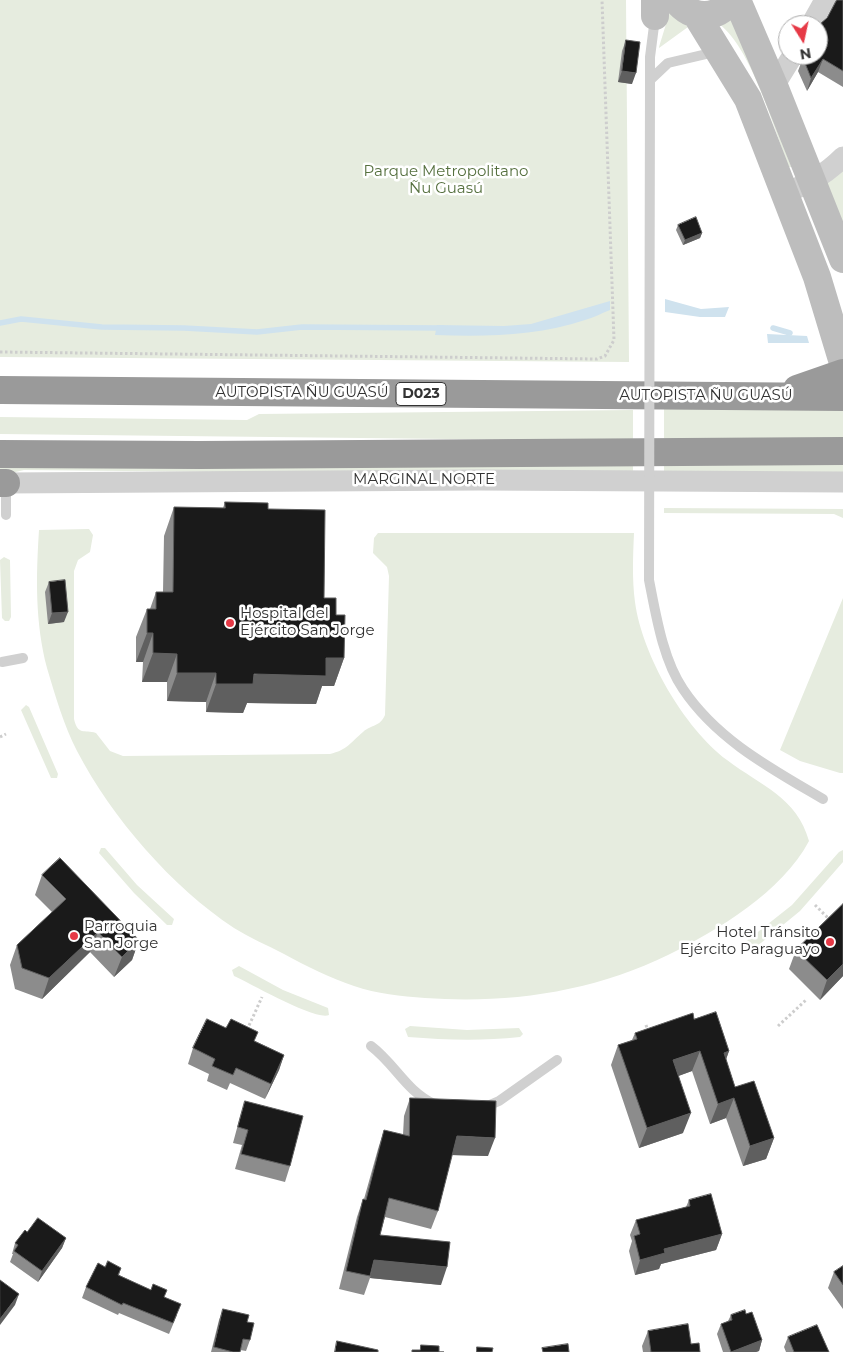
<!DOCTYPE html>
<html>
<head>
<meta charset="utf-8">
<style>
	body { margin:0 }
	#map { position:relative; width:843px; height:1352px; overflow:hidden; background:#fff; font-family:Montserrat,sans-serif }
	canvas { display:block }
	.north { position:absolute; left:778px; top:15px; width:50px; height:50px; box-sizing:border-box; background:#fff; border:1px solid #adadad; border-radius:50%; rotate:170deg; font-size:14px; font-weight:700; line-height:20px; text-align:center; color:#333 }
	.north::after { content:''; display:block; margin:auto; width:18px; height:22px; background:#e63946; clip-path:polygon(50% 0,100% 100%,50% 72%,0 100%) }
</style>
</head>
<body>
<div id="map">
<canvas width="843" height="1352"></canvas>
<div class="north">N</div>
</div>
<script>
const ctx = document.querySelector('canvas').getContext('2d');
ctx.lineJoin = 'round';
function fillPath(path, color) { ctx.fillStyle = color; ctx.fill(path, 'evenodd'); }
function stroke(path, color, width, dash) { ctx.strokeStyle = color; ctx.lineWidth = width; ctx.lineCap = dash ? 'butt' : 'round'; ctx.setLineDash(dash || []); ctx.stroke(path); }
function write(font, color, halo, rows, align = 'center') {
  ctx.font = font + ' Montserrat,sans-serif'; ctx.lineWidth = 5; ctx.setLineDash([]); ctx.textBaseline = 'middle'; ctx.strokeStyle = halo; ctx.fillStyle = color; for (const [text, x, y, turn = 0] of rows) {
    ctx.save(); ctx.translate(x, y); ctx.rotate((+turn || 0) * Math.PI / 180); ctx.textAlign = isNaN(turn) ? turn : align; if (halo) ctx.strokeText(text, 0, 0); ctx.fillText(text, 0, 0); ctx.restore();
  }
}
fillPath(new Path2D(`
	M0 0H626L629 362 0 357Z
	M670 11 688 27 659 48V47Z
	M734 14 791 166V167H789C774 129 751 47 719 24Z
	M843 168V246L821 185Z
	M664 409H843V439L664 441Z
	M633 410V441L0 434V417L247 420 259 414Z
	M843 462V477L664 478V465Z
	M0 464H633V476L24 470 3 475H0Z
	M664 508 843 509V518L834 514 664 513Z
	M89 529 93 535 90 552 78 560 74 571V719C78 736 84 729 96 733L110 751 123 756 330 754C347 750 350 743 363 732 372 724 380 727 385 715L389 576 387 567 373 553 374 538 378 533H634C633 556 632 579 635 602 642 655 684 728 727 760 761 786 797 797 809 841 782 892 718 930 668 955 593 992 508 1004 425 998 401 996 377 994 354 986 330 978 306 966 284 954 267 945 250 938 234 928 172 887 112 818 77 751 64 726 55 695 47 668 35 622 36 577 39 530Z
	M4 557 10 560 11 617 9 621H5L2 618 0 560Z
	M843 598V773H840L800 761 780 750Z
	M26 705 29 707 58 774 57 778H51L21 710Z
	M101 848H105L137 885 174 919 172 925H167L134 893 99 853Z
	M843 850V862L800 911 750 952H745L742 946 744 943 792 905 839 852Z
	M239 966 283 990 328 1008 329 1015C315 1021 250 983 234 976L232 970Z
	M410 1026 467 1030 519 1028 523 1034 520 1037C482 1041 446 1040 408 1037L405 1029Z`), '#e6ecdf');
fillPath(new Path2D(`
	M665 299 701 309 729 307 725 317H700L665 312Z
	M610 301V310C602 313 593 318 585 320 537 336 485 337 435 335L437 325 504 326 531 324Z
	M767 334 807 336 809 343H768Z`), '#cfe2ee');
stroke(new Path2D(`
	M0 323 21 319 102 327 184 328 257 332 302 327 443 328
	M773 328 790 333`), '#cfe2ee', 5.5);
stroke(new Path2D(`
	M0 352 597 359 605 356 614 340 602 0
	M0 737 6 734
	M815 905 831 921
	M646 1025 648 1032
	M778 1026 806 1000
	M247 1030 262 997`), '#cdcdcd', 3, [2.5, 2.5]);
stroke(new Path2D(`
	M650 80V57L655 18
	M650 80 668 63 715 52
	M6 484V515
	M2 662 23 658
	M371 1046C395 1064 406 1091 434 1104
	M485 1107 499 1101 557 1060`), '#d0d0d0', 10);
stroke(new Path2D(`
	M811 25 825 0
	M774 86 793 55
	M785 193C808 184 825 175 843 157
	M6 483 479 480 843 482`), '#d0d0d0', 21);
stroke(new Path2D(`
	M655 0V16
	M676 0C691 19 717 21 731 0
	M737 0 774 86 843 259
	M697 16 748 99 817 277 843 363`), '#bdbdbd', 28);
stroke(new Path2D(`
	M797 389 843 373
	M0 390 843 397
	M0 454 200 455 843 451
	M0 483H6`), '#9a9a9a', 28);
stroke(new Path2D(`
	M650 80 649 580C656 615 663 660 683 689 717 740 772 769 823 799`), '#d0d0d0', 10);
fillPath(new Path2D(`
	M836 0H843V87L818 72 807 91 798 71 803 58 827 18Z
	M626 40 632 84 618 82 622 51Z
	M678 225 702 233 700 238 683 245 676 230Z
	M225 502 268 509 324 598 336 615 344 658 334 686H322L316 704 247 703 243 713 206 712V702L167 701V682H142L143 662H136V637L147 609H150L156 592H163L164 536 174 507 223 508Z
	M49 582 64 622 48 624 45 592Z
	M42 875 139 940 132 960 114 977 90 952 42 999 15 989 10 965 17 945 52 912 35 895Z
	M843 904V976L820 1000 789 969 796 950Z
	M694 1019 729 1051 726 1059 735 1087 774 1138 766 1159 743 1166 726 1118 710 1124 692 1071 678 1076 683 1133 639 1148 611 1065 618 1045 632 1040 635 1033Z
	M255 1041 284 1055 279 1070 265 1099 230 1083 227 1090 207 1081 209 1074 188 1064 193 1048Z
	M410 1098 488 1156 452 1155 438 1211 431 1229 385 1217 380 1235 441 1285 370 1278 364 1295 339 1289 357 1217 363 1199H364L378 1149 384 1130 403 1135 404 1116Z
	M245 1101 290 1166 285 1182 235 1169 242 1145 233 1143 240 1117Z
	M689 1200 722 1234 716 1250 661 1264 659 1269 635 1275 629 1251 632 1241 630 1235 636 1220 686 1207Z
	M27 1232 66 1238 62 1248 38 1282 10 1262 13 1254H12L15 1243Z
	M843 1266V1309L828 1288 834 1272Z
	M105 1267 121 1268 119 1275 164 1297 177 1315 169 1334 119 1313 118 1315 82 1298 86 1287Z
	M223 1309 247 1322 250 1340 246 1351 240 1350V1352H211L219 1320Z
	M746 1314 762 1340 759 1351 756 1352H723L717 1334 721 1324 728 1321 731 1315Z
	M648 1331 691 1344 700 1352H643L642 1346Z
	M788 1337 829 1352H786L784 1347Z`), '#8c8c8c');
fillPath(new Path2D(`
	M823 59 818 72 807 91 811 78Z
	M622 71 636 73 632 84 618 82Z
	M702 233 700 238 683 245 685 240Z
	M68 612 64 622 48 624 52 613Z
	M147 633H153L143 662H136Z
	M153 653 177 654 167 682H142Z
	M326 658H344L334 686H322L316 704 247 703 243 713 206 712 216 684Z
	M177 673H216L206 702 167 701Z
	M98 932 90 952 42 999 49 978Z
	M139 940 132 960 114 977 122 957Z
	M843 964V976L820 1000 827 980Z
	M700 1051 692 1071 665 1081 673 1060Z
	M729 1051 722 1071 724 1053Z
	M284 1055 279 1070 265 1099 271 1084Z
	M734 1098 726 1118 710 1124 718 1104Z
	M691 1113 683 1133 639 1148 647 1128Z
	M457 1136 495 1138 488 1156 450 1155Z
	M774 1138 766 1159 743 1166 750 1146Z
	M722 1234 716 1250 661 1264 659 1269 635 1275 640 1260 664 1249Z
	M66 1238 62 1248 38 1282 42 1271Z
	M374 1260 447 1267 441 1285 370 1278Z
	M19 1294 15 1305 0 1325V1319Z
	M762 1340 759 1351 756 1352H731Z`), '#5f5f5f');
const building = new Path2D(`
	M837 0H843V71L823 59 811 78 803 58 804 55H818V26L820 24 827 18Z
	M626 40 640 42 636 73 622 71Z
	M696 217 702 233 685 240 678 225Z
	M225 502 268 503V509L325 510 324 598H336V615H345L344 658H326V676L254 674 253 684H216V673H177V654L153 653V633H147V609H156V592H173L174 507 225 508Z
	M65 580 68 612 52 613 49 582Z
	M60 858 139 940 122 957 98 932 49 978 22 968 17 945 66 899 42 875Z
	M843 904V964L827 980 796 950Z
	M716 1012 729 1051 724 1053 735 1087 754 1081 774 1138 750 1146 734 1098 718 1104 700 1051 673 1060 691 1113 647 1128 618 1045 637 1039 635 1033 693 1013 694 1019Z
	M207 1019 226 1028 231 1019 258 1032 254 1041 284 1055 271 1084 236 1068 233 1075 212 1066 215 1059 193 1048Z
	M410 1098 496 1101 495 1138 457 1136 438 1211 389 1198 380 1235 450 1242 447 1267 374 1260 370 1276 346 1271 363 1199 366 1200 384 1130 409 1136Z
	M245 1101 303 1116 290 1166 241 1154 248 1130 238 1127Z
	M711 1194 722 1234 664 1249 665 1253 640 1260 634 1236 640 1234 636 1220 690 1206 689 1200Z
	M38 1218 66 1238 42 1271 14 1251 18 1245 15 1243 25 1230 27 1232Z
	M108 1261 121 1268 118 1275 151 1290 153 1284 167 1290 164 1297 181 1304 173 1323 123 1303 122 1305 86 1287 98 1263 105 1267Z
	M843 1266V1285L834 1272Z
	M0 1280 19 1294 0 1319Z
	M223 1309 249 1315 247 1322 254 1323 250 1340 243 1339 240 1352H233L214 1347Z
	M745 1310 746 1314 752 1312 762 1340 731 1352 721 1324 732 1320 731 1315Z
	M688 1324 691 1344 699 1343 700 1352H651L648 1331Z
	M817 1325 829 1352H794L788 1337Z
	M337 1341 378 1350V1352H335Z
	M568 1344 569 1352H543L542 1348Z
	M421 1345 439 1346V1352H444H412V1350H420Z
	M477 1347 493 1348 492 1352H477Z`);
fillPath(building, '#1a1a1a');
stroke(building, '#5f5f5f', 1);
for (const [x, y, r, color] of [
	[230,623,5,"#e63946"],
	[74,936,5,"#e63946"],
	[830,942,5,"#e63946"]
]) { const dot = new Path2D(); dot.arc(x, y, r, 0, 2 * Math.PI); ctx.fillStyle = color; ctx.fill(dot); stroke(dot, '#fff', 2); }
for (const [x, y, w] of [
	[421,394,50]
]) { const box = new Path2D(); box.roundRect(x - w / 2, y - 11.5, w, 23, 4); ctx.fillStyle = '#fff'; ctx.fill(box); stroke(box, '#333', 1); }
write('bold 14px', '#333', null, [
	["D023",421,394]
]);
write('15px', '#56703f', '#fff', [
	["Parque Metropolitano",446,172],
	["Ñu Guasú",446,189]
]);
write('15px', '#333', '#fff', [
	["AUTOPISTA ÑU GUASÚ",302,393],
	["AUTOPISTA ÑU GUASÚ",706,396],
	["MARGINAL NORTE",424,480]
]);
write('15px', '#333', '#fff', [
	["Hospital del",240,614],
	["Ejército San Jorge",240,631],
	["Parroquia",84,927],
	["San Jorge",84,944],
	["Hotel Tránsito",820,933,"right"],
	["Ejército Paraguayo",820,950,"right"]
], 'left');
</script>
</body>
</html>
